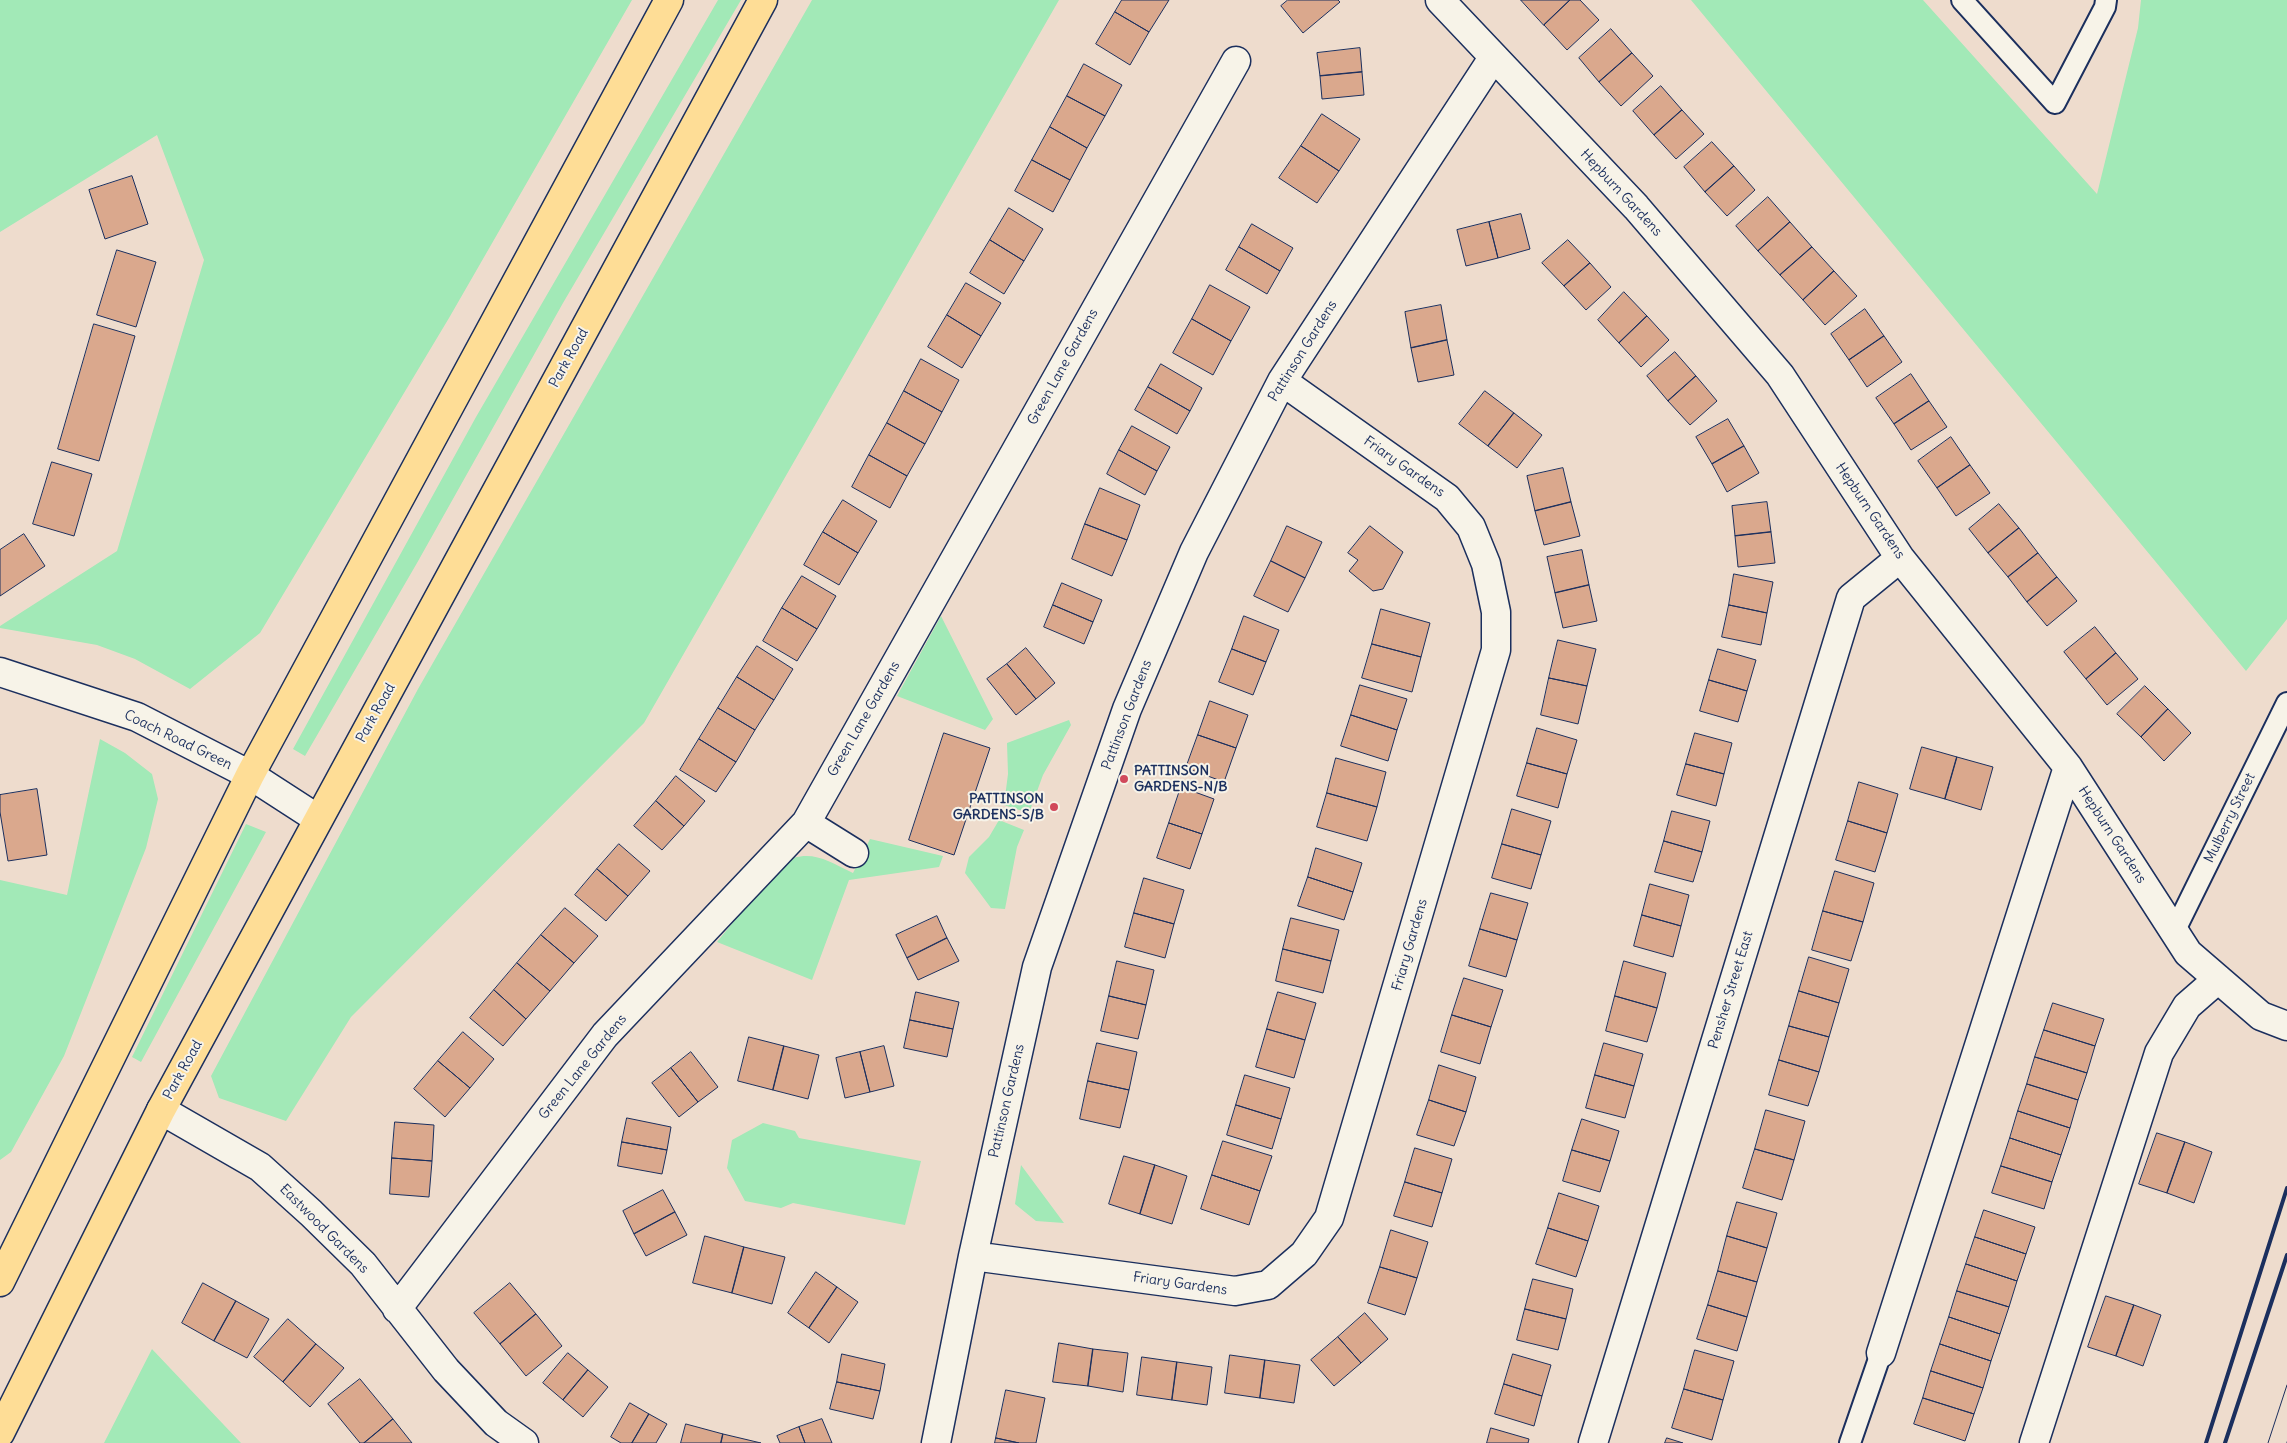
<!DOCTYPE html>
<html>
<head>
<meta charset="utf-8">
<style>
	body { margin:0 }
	canvas { display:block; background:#eedccd }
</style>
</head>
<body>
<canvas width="2287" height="1443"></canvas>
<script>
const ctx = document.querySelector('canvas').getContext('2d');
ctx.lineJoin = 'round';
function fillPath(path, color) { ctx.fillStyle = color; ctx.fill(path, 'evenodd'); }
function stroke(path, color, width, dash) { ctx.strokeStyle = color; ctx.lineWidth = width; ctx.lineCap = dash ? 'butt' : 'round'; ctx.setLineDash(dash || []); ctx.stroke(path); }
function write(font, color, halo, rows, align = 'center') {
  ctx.font = font + ' Delius,sans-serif'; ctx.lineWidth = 4; ctx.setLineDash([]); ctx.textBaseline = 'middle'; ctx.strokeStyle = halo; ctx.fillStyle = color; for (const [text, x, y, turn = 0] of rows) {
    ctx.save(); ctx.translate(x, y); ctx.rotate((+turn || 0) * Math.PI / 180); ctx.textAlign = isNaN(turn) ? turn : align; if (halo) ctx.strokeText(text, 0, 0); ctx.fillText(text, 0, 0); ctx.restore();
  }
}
fillPath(new Path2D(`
	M0 0H632L449 318 260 633 190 689 135 659 97 645 0 628V626L117 551 204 260 157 135 0 232Z
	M718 0H741L563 303 417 563 305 756 293 749 476 417Z
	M812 0H1059L644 723 351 1017 286 1121 219 1098 211 1076 418 689Z
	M1691 0H1923L2097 194 2138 28 2141 0H2287V619L2246 671Z
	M941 616 993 719 985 730 897 696Z
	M1069 720 1071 725 1043 775 1029 813 1004 805 1008 774 1007 743Z
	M100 739 125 753 152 774 158 799 146 848 64 1056 11 1152 0 1160V880L67 895Z
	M999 820 1024 830 1017 847 1005 909 991 908 965 873 969 857 989 837Z
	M246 824 266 832 141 1062 132 1057Z
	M870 839 943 856 939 867 849 880 812 980 717 942 781 863C810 848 826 860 853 873Z
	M763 1123 795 1131 799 1138 921 1161 905 1225 793 1203 781 1208 745 1201 727 1168 732 1140Z
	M1021 1165 1064 1223 1036 1221 1015 1204Z
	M152 1349 241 1443H104Z`), '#a2e9b7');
const building = new Path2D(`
	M1122 0H1169L1149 32 1115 12Z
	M1288 0H1338L1340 2 1303 33 1281 6Z
	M1521 0H1570L1544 25Z
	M1570 0H1580L1599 20 1567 50 1544 25Z
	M1115 12 1149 32 1130 65 1096 44Z
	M1611 29 1632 53 1599 82 1579 58Z
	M1360 48 1362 72 1320 76 1317 53Z
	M1632 53 1653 76 1621 106 1599 82Z
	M1084 64 1122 85 1105 116 1067 96Z
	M1362 72 1364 95 1322 99 1320 76Z
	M1661 86 1682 110 1654 135 1633 111Z
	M1067 96 1105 116 1087 148 1050 127Z
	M1682 110 1704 134 1676 159 1654 135Z
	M1322 114 1360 139 1339 171 1301 146Z
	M1050 127 1087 148 1070 180 1032 160Z
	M1712 142 1734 166 1705 192 1684 167Z
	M1301 146 1339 171 1317 203 1279 178Z
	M1032 160 1070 180 1053 212 1015 191Z
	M1734 166 1755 190 1727 216 1705 192Z
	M132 176 148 224 105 239 89 190Z
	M1768 197 1790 222 1758 251 1736 226Z
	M1009 208 1043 229 1024 261 990 240Z
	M1521 214 1530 249 1498 258 1489 222Z
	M1489 222 1498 258 1466 266 1457 230Z
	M1790 222 1812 247 1780 275 1758 251Z
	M1252 224 1293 248 1280 271 1239 247Z
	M990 240 1024 261 1004 294 970 273Z
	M1568 240 1590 263 1564 286 1542 263Z
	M1239 247 1280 271 1267 294 1226 270Z
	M1812 247 1834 271 1803 300 1780 275Z
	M117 250 156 262 136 327 97 315Z
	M1590 263 1611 287 1586 310 1564 286Z
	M1834 271 1857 296 1825 325 1803 300Z
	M966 283 1001 303 981 336 947 315Z
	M1210 285 1250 307 1231 341 1192 319Z
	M1624 292 1647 316 1619 343 1598 320Z
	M1441 305 1447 340 1411 348 1405 312Z
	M1865 309 1884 336 1849 360 1831 334Z
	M947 315 981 336 962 368 928 347Z
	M1647 316 1669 340 1641 367 1619 343Z
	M1192 319 1231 341 1213 375 1173 353Z
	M94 324 135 336 99 461 58 449Z
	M1884 336 1902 362 1867 387 1849 360Z
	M1447 340 1454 375 1418 382 1411 348Z
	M1675 352 1696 376 1668 401 1647 376Z
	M921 359 959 380 942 412 904 391Z
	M1161 364 1202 388 1190 411 1148 387Z
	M1911 374 1929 401 1894 424 1876 398Z
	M1696 376 1717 401 1690 425 1668 401Z
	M1148 387 1190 411 1177 434 1135 410Z
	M904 391 942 412 925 444 887 423Z
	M1485 391 1514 413 1488 446 1459 424Z
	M1929 401 1947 427 1911 450 1894 424Z
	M1514 413 1542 435 1517 468 1488 446Z
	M1728 419 1744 446 1712 464 1696 437Z
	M887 423 925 444 907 476 869 455Z
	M1132 426 1170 447 1157 471 1119 450Z
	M1951 437 1970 465 1937 488 1918 461Z
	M1744 446 1759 473 1727 492 1712 464Z
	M1119 450 1157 471 1145 495 1107 474Z
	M869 455 907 476 890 508 852 487Z
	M52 462 92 474 74 536 33 524Z
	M1970 465 1990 493 1956 516 1937 488Z
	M1563 468 1571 502 1535 511 1527 476Z
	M1100 488 1140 505 1127 540 1085 524Z
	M843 500 877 521 858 553 823 532Z
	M1571 502 1580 536 1544 545 1535 511Z
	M1767 502 1771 532 1735 536 1732 506Z
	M1999 504 2019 528 1988 553 1969 529Z
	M1085 524 1127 540 1112 576 1072 559Z
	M1287 526 1322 542 1305 578 1271 561Z
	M1370 526 1403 552 1383 589 1373 591 1349 571 1358 560 1348 553Z
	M2019 528 2038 553 2008 577 1988 553Z
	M823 532 858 553 839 585 804 565Z
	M1771 532 1775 563 1738 567 1735 536Z
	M24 534 45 566 0 596V550Z
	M1582 550 1589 585 1555 593 1547 557Z
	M2038 553 2057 577 2027 602 2008 577Z
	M1271 561 1305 578 1288 612 1254 596Z
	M1734 574 1773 582 1767 613 1729 605Z
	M802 576 836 596 817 629 782 608Z
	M2057 577 2077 601 2047 626 2027 602Z
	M1062 583 1102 600 1093 622 1053 605Z
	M1589 585 1597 621 1563 628 1555 593Z
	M1053 605 1093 622 1084 644 1044 627Z
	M1729 605 1767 613 1761 645 1722 637Z
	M782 608 817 629 797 661 763 641Z
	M1381 609 1430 623 1421 657 1372 644Z
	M1244 616 1279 630 1266 662 1232 649Z
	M2095 627 2116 653 2086 679 2064 652Z
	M1558 640 1596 649 1587 686 1549 678Z
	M1372 644 1421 657 1412 692 1362 678Z
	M757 646 793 669 774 700 737 677Z
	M1026 648 1055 683 1036 699 1007 664Z
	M1232 649 1266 662 1253 695 1219 682Z
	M1718 649 1756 660 1747 691 1709 680Z
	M2116 653 2138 679 2107 705 2086 679Z
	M1007 664 1036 699 1016 715 987 679Z
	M737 677 774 700 755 730 718 708Z
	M1549 678 1587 686 1578 724 1541 715Z
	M1709 680 1747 691 1738 722 1700 711Z
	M1360 685 1407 699 1397 730 1351 715Z
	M2145 686 2168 709 2141 737 2117 714Z
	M1210 701 1248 715 1236 748 1198 735Z
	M718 708 755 730 736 762 699 739Z
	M2168 709 2191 733 2164 761 2141 737Z
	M1351 715 1397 730 1388 761 1341 746Z
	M1537 728 1577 740 1567 774 1527 763Z
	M944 733 990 748 954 855 909 840Z
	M1695 733 1732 743 1724 774 1686 764Z
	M1198 735 1236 748 1224 782 1186 768Z
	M699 739 736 762 716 792 680 770Z
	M1922 747 1957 757 1945 799 1910 789Z
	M1957 757 1993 767 1981 810 1945 799Z
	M1336 758 1386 772 1377 807 1327 793Z
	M1527 763 1567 774 1558 808 1517 796Z
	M1686 764 1724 774 1716 806 1677 795Z
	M676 776 705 801 684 826 656 801Z
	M1859 782 1898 794 1887 833 1848 821Z
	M1181 787 1214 799 1202 834 1169 823Z
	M37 789 47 855 8 861 0 812V795Z
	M1327 793 1377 807 1367 841 1317 827Z
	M656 801 684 826 662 850 634 826Z
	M1512 809 1551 821 1541 855 1502 844Z
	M1672 811 1710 821 1702 852 1664 841Z
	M1848 821 1887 833 1875 872 1836 860Z
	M1169 823 1202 834 1190 869 1157 858Z
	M1664 841 1702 852 1693 882 1655 872Z
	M619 844 650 871 628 896 597 869Z
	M1502 844 1541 855 1531 889 1492 878Z
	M1316 848 1362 863 1353 892 1308 877Z
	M597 869 628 896 606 921 575 895Z
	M1835 871 1874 883 1863 922 1823 911Z
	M1308 877 1353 892 1344 920 1298 906Z
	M1144 878 1184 890 1174 924 1134 913Z
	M1650 884 1689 895 1681 926 1642 915Z
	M1491 893 1528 903 1517 940 1480 929Z
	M565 908 598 936 574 963 541 935Z
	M1823 911 1863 922 1851 961 1812 950Z
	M1134 913 1174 924 1165 958 1125 947Z
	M1642 915 1681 926 1673 957 1634 946Z
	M937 916 947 938 907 958 896 935Z
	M1291 918 1339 930 1331 961 1283 949Z
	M1480 929 1517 940 1506 977 1469 966Z
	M541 935 574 963 550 991 517 963Z
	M947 938 959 961 918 980 907 958Z
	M1283 949 1331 961 1323 993 1276 981Z
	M1809 957 1849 969 1839 1003 1799 991Z
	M1117 961 1154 970 1146 1005 1109 996Z
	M1624 961 1666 973 1657 1008 1615 996Z
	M517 963 550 991 526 1019 494 990Z
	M1464 978 1503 990 1491 1027 1452 1015Z
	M494 990 526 1019 503 1046 470 1018Z
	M1799 991 1839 1003 1829 1037 1789 1026Z
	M916 992 959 1002 953 1029 910 1020Z
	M1278 992 1316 1003 1305 1040 1267 1029Z
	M1109 996 1146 1005 1138 1039 1101 1031Z
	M1615 996 1657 1008 1647 1042 1606 1031Z
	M2053 1003 2104 1019 2095 1046 2044 1030Z
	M1452 1015 1491 1027 1480 1064 1441 1052Z
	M910 1020 953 1029 947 1057 904 1048Z
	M1789 1026 1829 1037 1819 1072 1779 1060Z
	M1267 1029 1305 1040 1294 1078 1256 1067Z
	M2044 1030 2095 1046 2087 1073 2035 1057Z
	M463 1032 494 1059 470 1088 438 1061Z
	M749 1037 784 1046 773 1090 738 1081Z
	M1097 1043 1137 1052 1129 1090 1088 1081Z
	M1604 1043 1643 1054 1634 1086 1595 1075Z
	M784 1046 819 1055 808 1099 773 1090Z
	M884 1046 894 1086 870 1092 860 1052Z
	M691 1052 718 1087 698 1102 671 1068Z
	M860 1052 870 1092 845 1098 836 1058Z
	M2035 1057 2087 1073 2078 1100 2027 1084Z
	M1779 1060 1819 1072 1808 1106 1769 1095Z
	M438 1061 470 1088 445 1117 414 1089Z
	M1439 1065 1476 1077 1466 1112 1429 1100Z
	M671 1068 698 1102 679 1117 652 1083Z
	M1245 1075 1290 1088 1281 1119 1236 1105Z
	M1595 1075 1634 1086 1625 1118 1586 1108Z
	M1088 1081 1129 1090 1120 1128 1080 1119Z
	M2027 1084 2078 1100 2070 1128 2018 1111Z
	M1429 1100 1466 1112 1454 1146 1417 1135Z
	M1236 1105 1281 1119 1272 1149 1227 1135Z
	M1766 1110 1805 1121 1794 1160 1755 1149Z
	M2018 1111 2070 1128 2061 1155 2010 1138Z
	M627 1118 671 1127 667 1150 622 1142Z
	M1582 1119 1619 1131 1610 1161 1572 1150Z
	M395 1122 434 1125 432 1161 392 1158Z
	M2157 1133 2185 1142 2167 1193 2139 1184Z
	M2010 1138 2061 1155 2052 1182 2001 1166Z
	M1223 1141 1272 1156 1260 1191 1212 1175Z
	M622 1142 667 1150 662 1174 618 1166Z
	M2185 1142 2212 1152 2194 1203 2167 1193Z
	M1415 1148 1452 1159 1442 1193 1405 1182Z
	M1755 1149 1794 1160 1782 1200 1743 1188Z
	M1572 1150 1610 1161 1600 1192 1563 1181Z
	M1124 1156 1155 1165 1140 1214 1109 1204Z
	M392 1158 432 1161 429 1197 390 1194Z
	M1155 1165 1187 1176 1172 1224 1140 1214Z
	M2001 1166 2052 1182 2044 1209 1992 1193Z
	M1212 1175 1260 1191 1249 1225 1201 1209Z
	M1405 1182 1442 1193 1432 1227 1394 1216Z
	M663 1190 675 1212 634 1234 623 1211Z
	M1559 1193 1599 1206 1588 1241 1548 1228Z
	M1737 1202 1777 1213 1767 1248 1727 1236Z
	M1984 1210 2035 1227 2026 1254 1975 1237Z
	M675 1212 687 1235 646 1256 634 1234Z
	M1548 1228 1588 1241 1576 1277 1536 1264Z
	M1391 1230 1428 1242 1417 1278 1380 1267Z
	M705 1236 744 1247 732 1293 693 1283Z
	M1727 1236 1767 1248 1757 1282 1718 1271Z
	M1975 1237 2026 1254 2017 1281 1966 1264Z
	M744 1247 785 1257 772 1304 732 1293Z
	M1966 1264 2017 1281 2009 1307 1957 1291Z
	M1380 1267 1417 1278 1405 1315 1368 1303Z
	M1718 1271 1757 1282 1747 1317 1708 1305Z
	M816 1272 837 1287 809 1328 788 1313Z
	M1533 1279 1573 1289 1566 1319 1525 1309Z
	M203 1283 236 1301 214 1341 182 1323Z
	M510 1283 536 1314 500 1344 474 1313Z
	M837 1287 858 1302 829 1343 809 1328Z
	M1957 1291 2009 1307 2000 1334 1949 1317Z
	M2106 1296 2134 1305 2116 1356 2088 1347Z
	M236 1301 269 1319 247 1358 214 1341Z
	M1708 1305 1747 1317 1737 1351 1697 1339Z
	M2134 1305 2161 1315 2143 1366 2116 1356Z
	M1525 1309 1566 1319 1558 1350 1517 1340Z
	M1365 1313 1388 1339 1361 1363 1338 1337Z
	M536 1314 562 1346 526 1376 500 1344Z
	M1949 1317 2000 1334 1991 1361 1940 1344Z
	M288 1319 316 1344 283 1382 254 1357Z
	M1338 1337 1361 1363 1334 1386 1311 1360Z
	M1059 1343 1093 1349 1088 1386 1053 1382Z
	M316 1344 344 1368 310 1407 283 1382Z
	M1940 1344 1991 1361 1983 1388 1931 1371Z
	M1093 1349 1128 1353 1123 1392 1088 1386Z
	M1695 1350 1734 1361 1723 1400 1684 1389Z
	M568 1353 588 1370 563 1400 543 1383Z
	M842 1354 885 1364 880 1391 837 1382Z
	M1513 1354 1551 1365 1542 1396 1504 1384Z
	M1230 1355 1265 1360 1260 1398 1225 1393Z
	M1142 1357 1177 1362 1172 1400 1137 1395Z
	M1265 1360 1300 1365 1294 1403 1260 1398Z
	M1177 1362 1212 1367 1207 1405 1172 1400Z
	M588 1370 608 1387 583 1417 563 1400Z
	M1931 1371 1983 1388 1974 1414 1923 1398Z
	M360 1379 393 1419 364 1443H360L328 1404Z
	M837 1382 880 1391 873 1419 830 1409Z
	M1504 1384 1542 1396 1534 1426 1495 1414Z
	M1684 1389 1723 1400 1712 1440 1672 1428Z
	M1006 1390 1045 1398 1036 1443H1019L996 1438Z
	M1923 1398 1974 1414 1965 1441 1914 1424Z
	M630 1403 649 1414 632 1443H621L611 1437Z
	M649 1414 667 1424 656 1443H632Z
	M393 1419 412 1443H364Z
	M822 1419 832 1443H805L799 1427Z
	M686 1424 723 1434 721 1443H681Z
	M799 1427 805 1443H780L777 1436Z
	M1491 1428 1529 1439 1528 1443H1487Z
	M723 1434 761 1443H721Z
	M996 1438 1019 1443H995Z
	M1667 1438 1683 1443H1665Z`);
fillPath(building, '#daa88d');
stroke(building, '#1b2f5e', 1);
const service = new Path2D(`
	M1962 0 2055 103 2105 7 2106 0
	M2174 932 2287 703
	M1850 1443 1881 1353`);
const minor = new Path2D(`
	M1440 0 1636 207 1780 375 1900 558 2068 767 2188 953 2261 1016 2287 1026
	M0 672 137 717 250 775 318 819
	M806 823 854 853
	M161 1110 260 1167 311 1213 363 1264 446 1370 496 1423 524 1443
	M973 1256 1235 1291 1268 1285 1304 1254 1329 1218 1496 650V612L1486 564 1471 527 1447 498 1282 381
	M397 1309 605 1035 806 823 1236 61
	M1881 1353 2068 767
	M936 1443 973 1256 1037 967 1127 709 1194 552 1282 381 1493 58
	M1593 1443 1851 598 1900 558
	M2034 1443 2159 1053 2187 1006 2218 979`);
const trunk = new Path2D(`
	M0 1282 250 775 669 0
	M0 1433 161 1110 763 0`);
stroke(service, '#1b2f5e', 24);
stroke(minor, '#1b2f5e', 31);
stroke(trunk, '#1b2f5e', 31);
stroke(service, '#f7f3e8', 20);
stroke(minor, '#f7f3e8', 28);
stroke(trunk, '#fedd96', 28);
stroke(new Path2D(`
	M2268 1443 2287 1385
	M2287 1443V1442`), '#1b2f5e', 1);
stroke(new Path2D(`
	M2206 1443 2287 1188
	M2225 1443 2287 1255`), '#1b2f5e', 4);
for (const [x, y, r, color] of [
	[1124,779,5,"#d1495b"],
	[1054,807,5,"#d1495b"]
]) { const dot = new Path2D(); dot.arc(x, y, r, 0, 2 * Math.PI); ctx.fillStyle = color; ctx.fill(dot); stroke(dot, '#f7f3e8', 2); }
write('14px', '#1b2f5e', '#f7f3e8', [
	["Hepburn Gardens",1621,193,47],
	["Pattinson Gardens",1303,351,-58],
	["Park Road",569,358,-61],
	["Green Lane Gardens",1063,367,-61],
	["Friary Gardens",1404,467,35],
	["Hepburn Gardens",1870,511,56],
	["Park Road",376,713,-61],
	["Pattinson Gardens",1127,715,-69],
	["Green Lane Gardens",864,719,-60],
	["Coach Road Green",178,740,26],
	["Mulberry Street",2230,818,-64],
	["Hepburn Gardens",2112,835,57],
	["Friary Gardens",1410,945,-74],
	["Pensher Street East",1731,990,-73],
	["Green Lane Gardens",583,1067,-51],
	["Park Road",183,1070,-61],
	["Pattinson Gardens",1007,1101,-77],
	["Eastwood Gardens",324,1229,45],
	["Friary Gardens",1180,1284,8]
]);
write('bold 14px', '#1b2f5e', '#f7f3e8', [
	["PATTINSON",1134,771],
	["GARDENS-N/B",1134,787],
	["PATTINSON",1044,799,"right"],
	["GARDENS-S/B",1044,815,"right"]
], 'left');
</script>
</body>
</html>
